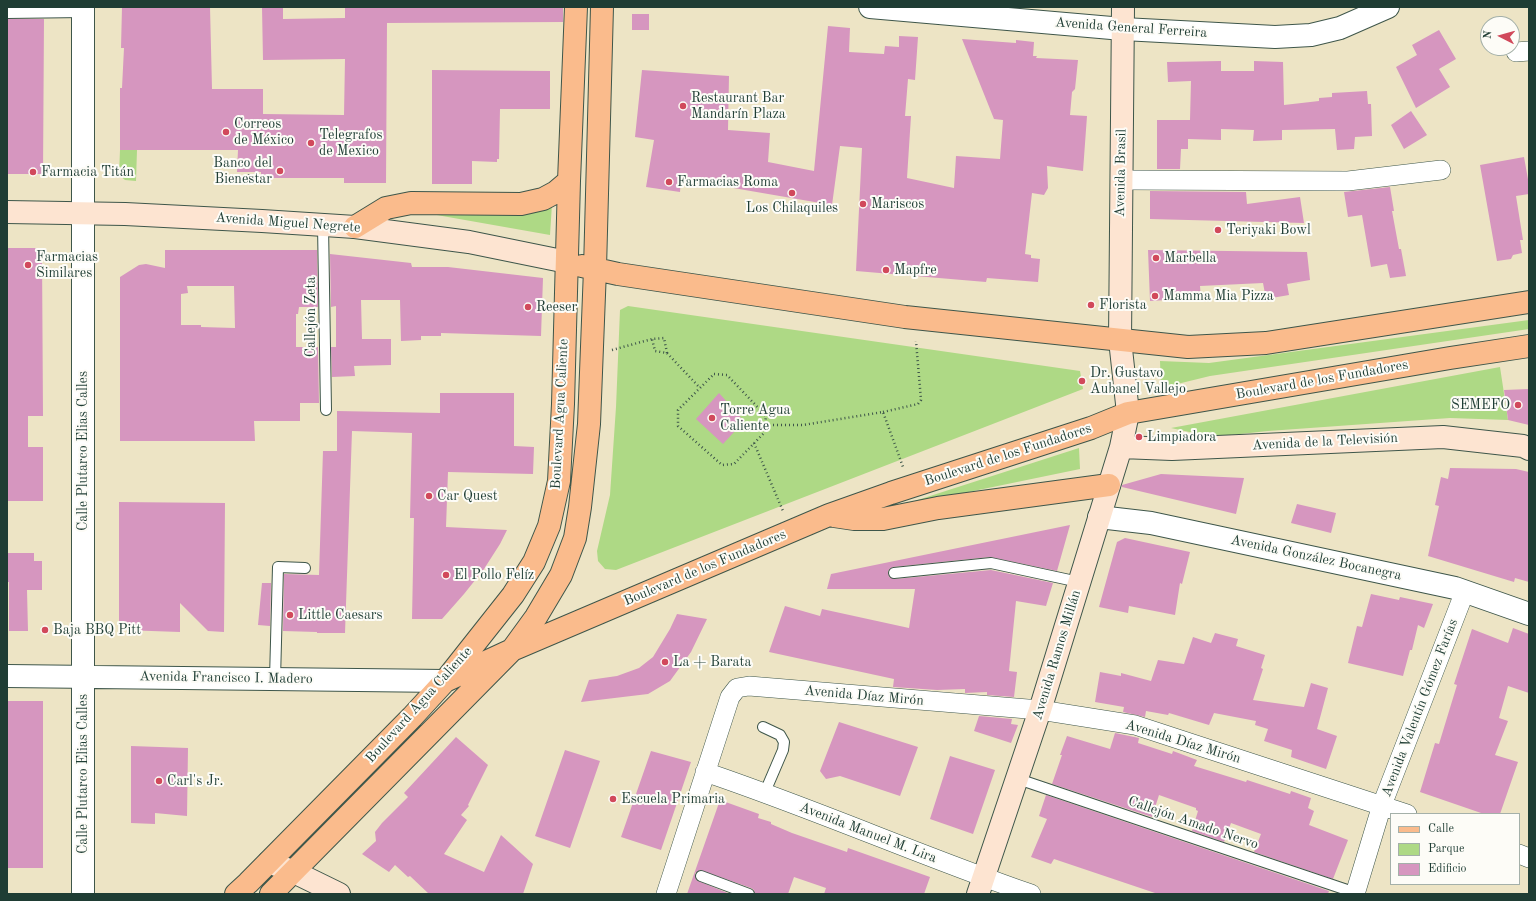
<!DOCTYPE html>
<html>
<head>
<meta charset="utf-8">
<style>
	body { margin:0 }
	#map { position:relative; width:1536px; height:901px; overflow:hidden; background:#ede4c5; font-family:"Old Standard TT",serif }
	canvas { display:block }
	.frame { position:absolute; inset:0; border:8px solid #1f3d34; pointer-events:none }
	.legend { position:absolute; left:1390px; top:813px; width:130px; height:72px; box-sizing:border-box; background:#fdfcf7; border:1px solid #a4b0a9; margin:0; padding:5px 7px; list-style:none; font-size:12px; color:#1f3d34 }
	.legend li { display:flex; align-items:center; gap:8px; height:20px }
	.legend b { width:20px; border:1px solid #a4b0a9 }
	.north { position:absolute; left:1480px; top:16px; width:40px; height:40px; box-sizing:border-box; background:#fdfcf7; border:1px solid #a4b0a9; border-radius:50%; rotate:276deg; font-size:11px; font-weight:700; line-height:16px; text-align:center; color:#1f3d34 }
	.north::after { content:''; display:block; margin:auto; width:14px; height:18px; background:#d1495b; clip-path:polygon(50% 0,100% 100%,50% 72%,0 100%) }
</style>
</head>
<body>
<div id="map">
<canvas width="1536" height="901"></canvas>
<div class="frame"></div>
<ul class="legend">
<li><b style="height:5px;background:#fabb8c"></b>Calle</li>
<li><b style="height:11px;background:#aed985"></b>Parque</li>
<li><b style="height:11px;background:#d696bf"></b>Edificio</li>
</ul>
<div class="north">N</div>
</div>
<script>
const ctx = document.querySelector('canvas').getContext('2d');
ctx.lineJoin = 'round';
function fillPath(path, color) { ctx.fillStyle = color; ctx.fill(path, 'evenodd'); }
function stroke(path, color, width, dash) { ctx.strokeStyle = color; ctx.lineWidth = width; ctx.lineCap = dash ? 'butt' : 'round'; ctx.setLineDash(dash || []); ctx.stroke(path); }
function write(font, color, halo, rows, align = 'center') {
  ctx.font = font + ' "Old Standard TT",serif'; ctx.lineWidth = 4; ctx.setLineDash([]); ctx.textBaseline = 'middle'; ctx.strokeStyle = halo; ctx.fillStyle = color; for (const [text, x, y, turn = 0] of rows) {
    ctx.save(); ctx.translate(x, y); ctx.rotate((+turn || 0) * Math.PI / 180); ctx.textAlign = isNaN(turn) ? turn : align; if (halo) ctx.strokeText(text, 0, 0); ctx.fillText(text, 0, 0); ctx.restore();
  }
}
fillPath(new Path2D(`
	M120 150H137L136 181 125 180 119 175Z
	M552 204 550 235 414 211Z
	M628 306 1080 371 1083 389 616 570 605 569 598 561 597 551 610 495 616 407 620 310Z
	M1529 320V329L1210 376 1161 388 1160 361 1209 363Z
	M1500 367 1508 420 1450 418 1268 431 1212 437 1171 428Z
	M1079 448 1080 469 896 507Z`), '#aed985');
fillPath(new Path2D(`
	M122 7H210L212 89H263V114L344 115 345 59 263 60 262 7H283V19L345 18V7H563V22L387 23 386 183H344V178H261V172H237L238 150H120V88H122L124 48H121Z
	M632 14H649V30H632Z
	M7 19H44L43 174H7Z
	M828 26 850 28 849 52 884 54 885 46 899 47V36L918 37 915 80 908 79 905 116H911L907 178 954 188 956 156 1000 159 1003 120 994 119 962 39 1016 43V40L1034 42 1033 56H1037L1036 58 1078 60 1075 89 1072 92 1070 115 1087 116 1083 171 1047 166 1048 188 1044 195 1032 193 1025 254 1031 255V258L1040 259 1038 282 987 278 986 282 856 271 862 148 840 146 832 205 681 179 680 192 646 187 654 140 635 137 642 70 729 76 728 130 770 133 768 162 814 171Z
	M1439 30 1456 59 1439 69 1450 87 1416 108 1396 67 1417 55 1412 45Z
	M1221 61V71H1254V61L1283 62 1284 105 1319 101V98L1332 97V93L1367 91 1368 104H1371L1372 136 1355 137 1354 149 1337 150 1335 129 1282 130V140L1253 141 1254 130 1221 129V140L1188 139V149H1181L1180 169H1157V120H1190L1191 81 1168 82 1167 62Z
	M432 70 550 71V109H500L499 159H497V162L472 161V184H432Z
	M1411 111 1427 135 1404 149 1391 125Z
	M1524 157 1529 185V194L1516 196 1523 240H1520L1522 253 1513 255 1511 259 1497 261 1480 165Z
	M1390 187 1394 211H1392L1399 249H1401L1406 276 1390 278 1387 264 1371 267 1362 215 1348 217 1344 192Z
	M1150 191 1246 192 1247 204 1300 197 1304 223 1150 219Z
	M7 248H35L39 249 42 254 43 416H28V447H43V501H7Z
	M165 250H317L318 307H299L298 314H296V347H318L319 403H300V421H254L255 441H120V277L139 265 146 264 165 268ZM187 286H234L235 328 201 327V325H181V294L188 293Z
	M1148 250 1307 252 1310 280 1287 284 1289 295 1266 299 1263 283 1200 286 1201 298 1150 301Z
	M330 254 411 263 412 267H448L543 278 541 336 441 333V336H421V340L401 341 400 300H361L362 339H391V365L354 366 355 376 332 377 331 347H336V306L331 307Z
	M1529 389V425L1508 420 1504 390Z
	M440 393H514V446L534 447 533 474 448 472 446 527 507 530 500 544 484 569 464 594 442 619H412L414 518H410L412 433 352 431 345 633H317V632L283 631 284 574 319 575 323 451H337V411L440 413Z
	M719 393 744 421 723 444 696 419Z
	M1450 468 1516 469 1529 472V582L1515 578 1514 582 1428 556 1439 506 1435 505 1441 477 1448 479Z
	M1161 474 1244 478 1236 514 1122 487V485Z
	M119 502 225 503 224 632 208 631 180 603V632L123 630 119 623Z
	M1297 504 1336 513 1331 533 1291 523Z
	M1070 525 1057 571 990 557 893 567 888 571 889 577 895 579 991 570 1053 583 1046 606 1016 601 1009 671 1017 672 1014 697 987 695V692L965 693V689L937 690 893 687 894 679 769 652 785 606 820 616 822 609 909 628 915 589H827L831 574Z
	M1125 538 1190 552 1182 584 1180 583 1175 615 1129 606 1128 613 1099 607 1117 542Z
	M7 553H34V561H42V590H27L28 631H9V582H7Z
	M262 583H271L270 626 258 625Z
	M1371 594 1399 600 1400 597 1433 604 1424 628 1418 625 1412 650H1410L1403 676 1348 663 1357 626 1362 627Z
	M677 614 707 619 691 652 670 681 648 694 581 702 589 680 617 676 639 668 653 657 670 629Z
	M1513 628 1529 634V693L1508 686 1499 718 1508 721 1495 755 1518 762 1500 814H1484L1420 792 1435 743 1439 744 1457 685 1454 684 1472 629 1508 643Z
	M1215 633 1238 639 1236 646 1265 655 1261 668 1263 669 1253 700 1304 707 1311 683 1328 688 1317 729 1337 736 1326 769 1291 757 1292 750 1264 741 1268 729 1255 725 1256 721 1214 713 1209 725 1169 713 1168 715 1146 711 1145 717 1123 712 1124 707 1095 702 1100 672 1121 676V673L1151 681 1158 660 1184 664 1193 637 1211 643Z
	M7 701H43V868H7Z
	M979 716 1012 719 1011 724 1018 725 1011 743 974 731Z
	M839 722 918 747 900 796 840 776 826 779 820 771Z
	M1115 733 1139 738 1138 743 1172 754 1173 751 1197 760 1194 766 1246 782 1247 780 1290 794 1291 791 1311 798 1308 808 1314 811 1309 825 1348 840 1333 879 1254 852 1261 834 1231 823 1224 842 1192 831 1198 811 1196 810V808L1159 795 1152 817 1052 784 1062 755H1060L1067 736 1110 749Z
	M456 737 488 765 468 805 469 806 461 815 467 820 444 854 484 872 501 835 533 864 523 894H429L410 876 408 877 395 865 389 872 362 854 376 841 375 832 382 823 408 797 404 793Z
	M131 746 188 748 187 816 155 813V824L131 823Z
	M565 750 600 761 570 848 535 836Z
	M651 751 691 762 661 850 621 837Z
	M950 756 995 770 973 834 930 819Z
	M1046 795 1329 891 1328 894H1158L1057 860 1054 859 1051 864 1031 857 1047 819 1039 816Z
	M720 800 759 814 758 818 771 822V824L792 833 847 852 848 848 930 877 924 894H824L826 888 794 877 788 894H755L754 890 751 888 700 870 695 873 696 880 730 894H687Z`), '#d696bf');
const service = new Path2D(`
	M7 13 83 12
	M323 225 326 410
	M894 573 991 563 1079 582
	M275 679 278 567 305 568
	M763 727 780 735 784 742 783 750 765 792
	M1018 779 1359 894
	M701 876 749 894`);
const minor = new Path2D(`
	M1516 52 1529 51
	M1121 180 1348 181 1441 170
	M705 772C815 809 921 856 1031 894
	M1519 854 1529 858
	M666 894 730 697 737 688 749 686 1040 710 1135 725 1407 814
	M1355 894 1382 805 1465 591`);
const tertiary = new Path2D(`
	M83 7V894
	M870 7 1123 29 1275 37 1311 35 1340 28 1388 7
	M1099 517 1151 523 1455 588 1529 614
	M7 676 445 681`);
const secondary = new Path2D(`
	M7 212 125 214 262 221 355 227 469 242 567 262
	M1121 447 1172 449 1443 437 1523 446 1529 449
	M269 862 294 872 339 894
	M978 894 1040 710 1121 447 1128 413 1120 340 1123 7`);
const primary = new Path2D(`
	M355 227 386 208 411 203 521 204 543 199 556 192 569 181
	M582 266 618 274 905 317 1188 347 1266 343 1529 302
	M834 516 854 519H883L938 508 1109 485
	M445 681 512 650 829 515 891 493 1091 428 1128 413 1450 358 1529 346
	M236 894 248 883 412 717 445 681 513 595 534 562 549 526 559 481 563 404 569 181 576 7
	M271 894 512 650 536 617 561 575 575 538 580 507 589 424 595 269 602 7`);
stroke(service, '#3e564a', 12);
stroke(minor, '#3e564a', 20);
stroke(tertiary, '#3e564a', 24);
stroke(secondary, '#3e564a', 24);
stroke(primary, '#3e564a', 24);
stroke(new Path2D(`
	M249 183V172
	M612 350 652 339
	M667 353 664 338 652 339 655 351 667 353 700 388
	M714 374 727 375 766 416 764 433 734 464 722 465 678 426V410Z
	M883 412 918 404 921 400 916 341
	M765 425H803L883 412 903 467
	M754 443 783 511`), '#3e564a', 2.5, [1, 3]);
stroke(service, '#fff', 10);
stroke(minor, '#fff', 19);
stroke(tertiary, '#fff', 22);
stroke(secondary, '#fde4d1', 22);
stroke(primary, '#fabb8c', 22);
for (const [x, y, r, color] of [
	[683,106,4,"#d1495b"],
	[226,132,4,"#d1495b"],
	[311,143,4,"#d1495b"],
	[280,171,4,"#d1495b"],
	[33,172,4,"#d1495b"],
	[669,182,4,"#d1495b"],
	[792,193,4,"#d1495b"],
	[863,204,4,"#d1495b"],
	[1218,230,4,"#d1495b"],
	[1156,258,4,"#d1495b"],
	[28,265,4,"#d1495b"],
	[886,270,4,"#d1495b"],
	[1155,296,4,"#d1495b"],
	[1091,305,4,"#d1495b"],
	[528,307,4,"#d1495b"],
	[1082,381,4,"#d1495b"],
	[1518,405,4,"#d1495b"],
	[712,418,4,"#d1495b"],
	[1139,437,4,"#d1495b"],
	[429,496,4,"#d1495b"],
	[446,575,4,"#d1495b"],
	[290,615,4,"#d1495b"],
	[45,630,4,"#d1495b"],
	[665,662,4,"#d1495b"],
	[159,781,4,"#d1495b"],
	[613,799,4,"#d1495b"]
]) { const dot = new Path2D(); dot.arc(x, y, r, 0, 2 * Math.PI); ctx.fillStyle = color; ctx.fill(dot); stroke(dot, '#fdfcf7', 1.5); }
write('14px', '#1f3d34', '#fdfcf7', [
	["Avenida General Ferreira",1131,28,4],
	["Avenida Brasil",1121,173,-89],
	["Avenida Miguel Negrete",288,223,4],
	["Callejón Zeta",311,317,-90],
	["Boulevard de los Fundadores",1322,380,-10],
	["Boulevard Agua Caliente",560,414,-87],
	["Avenida de la Televisión",1325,442,-3],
	["Calle Plutarco Elias Calles",83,451,-90],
	["Boulevard de los Fundadores",1008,455,-18],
	["Avenida González Bocanegra",1316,558,12],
	["Boulevard de los Fundadores",705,568,-23],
	["Avenida Ramos Millán",1057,655,-73],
	["Avenida Francisco I. Madero",226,678,1],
	["Avenida Díaz Mirón",864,696,5],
	["Boulevard Agua Caliente",419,705,-48],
	["Avenida Valentín Gómez Farías",1420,708,-69],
	["Avenida Díaz Mirón",1183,742,17],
	["Calle Plutarco Elias Calles",83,774,-90],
	["Callejón Amado Nervo",1193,823,19],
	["Avenida Manuel M. Lira",868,833,21]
]);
write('14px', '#1f3d34', '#fdfcf7', [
	["Restaurant Bar",691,98],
	["Mandarín Plaza",691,114],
	["Correos",234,124],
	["de México",234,140],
	["Telegrafos",319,135],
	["de Mexico",319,151],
	["Banco del",272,163,"right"],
	["Bienestar",272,179,"right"],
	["Farmacia Titán",41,172],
	["Farmacias Roma",677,182],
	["Mariscos",871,204],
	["Los Chilaquiles",792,208,"center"],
	["Teriyaki Bowl",1226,230],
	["Farmacias",36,257],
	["Similares",36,273],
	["Marbella",1164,258],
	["Mapfre",894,270],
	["Mamma Mia Pizza",1163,296],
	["Florista",1099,305],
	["Reeser",536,307],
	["Dr. Gustavo",1090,373],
	["Aubanel Vallejo",1090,389],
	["SEMEFO",1510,405,"right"],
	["Torre Agua",720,410],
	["Caliente",720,426],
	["Limpiadora",1147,437],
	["Car Quest",437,496],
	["El Pollo Felíz",454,575],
	["Little Caesars",298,615],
	["Baja BBQ Pitt",53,630],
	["La + Barata",673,662],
	["Carl's Jr.",167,781],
	["Escuela Primaria",621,799]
], 'left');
</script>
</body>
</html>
